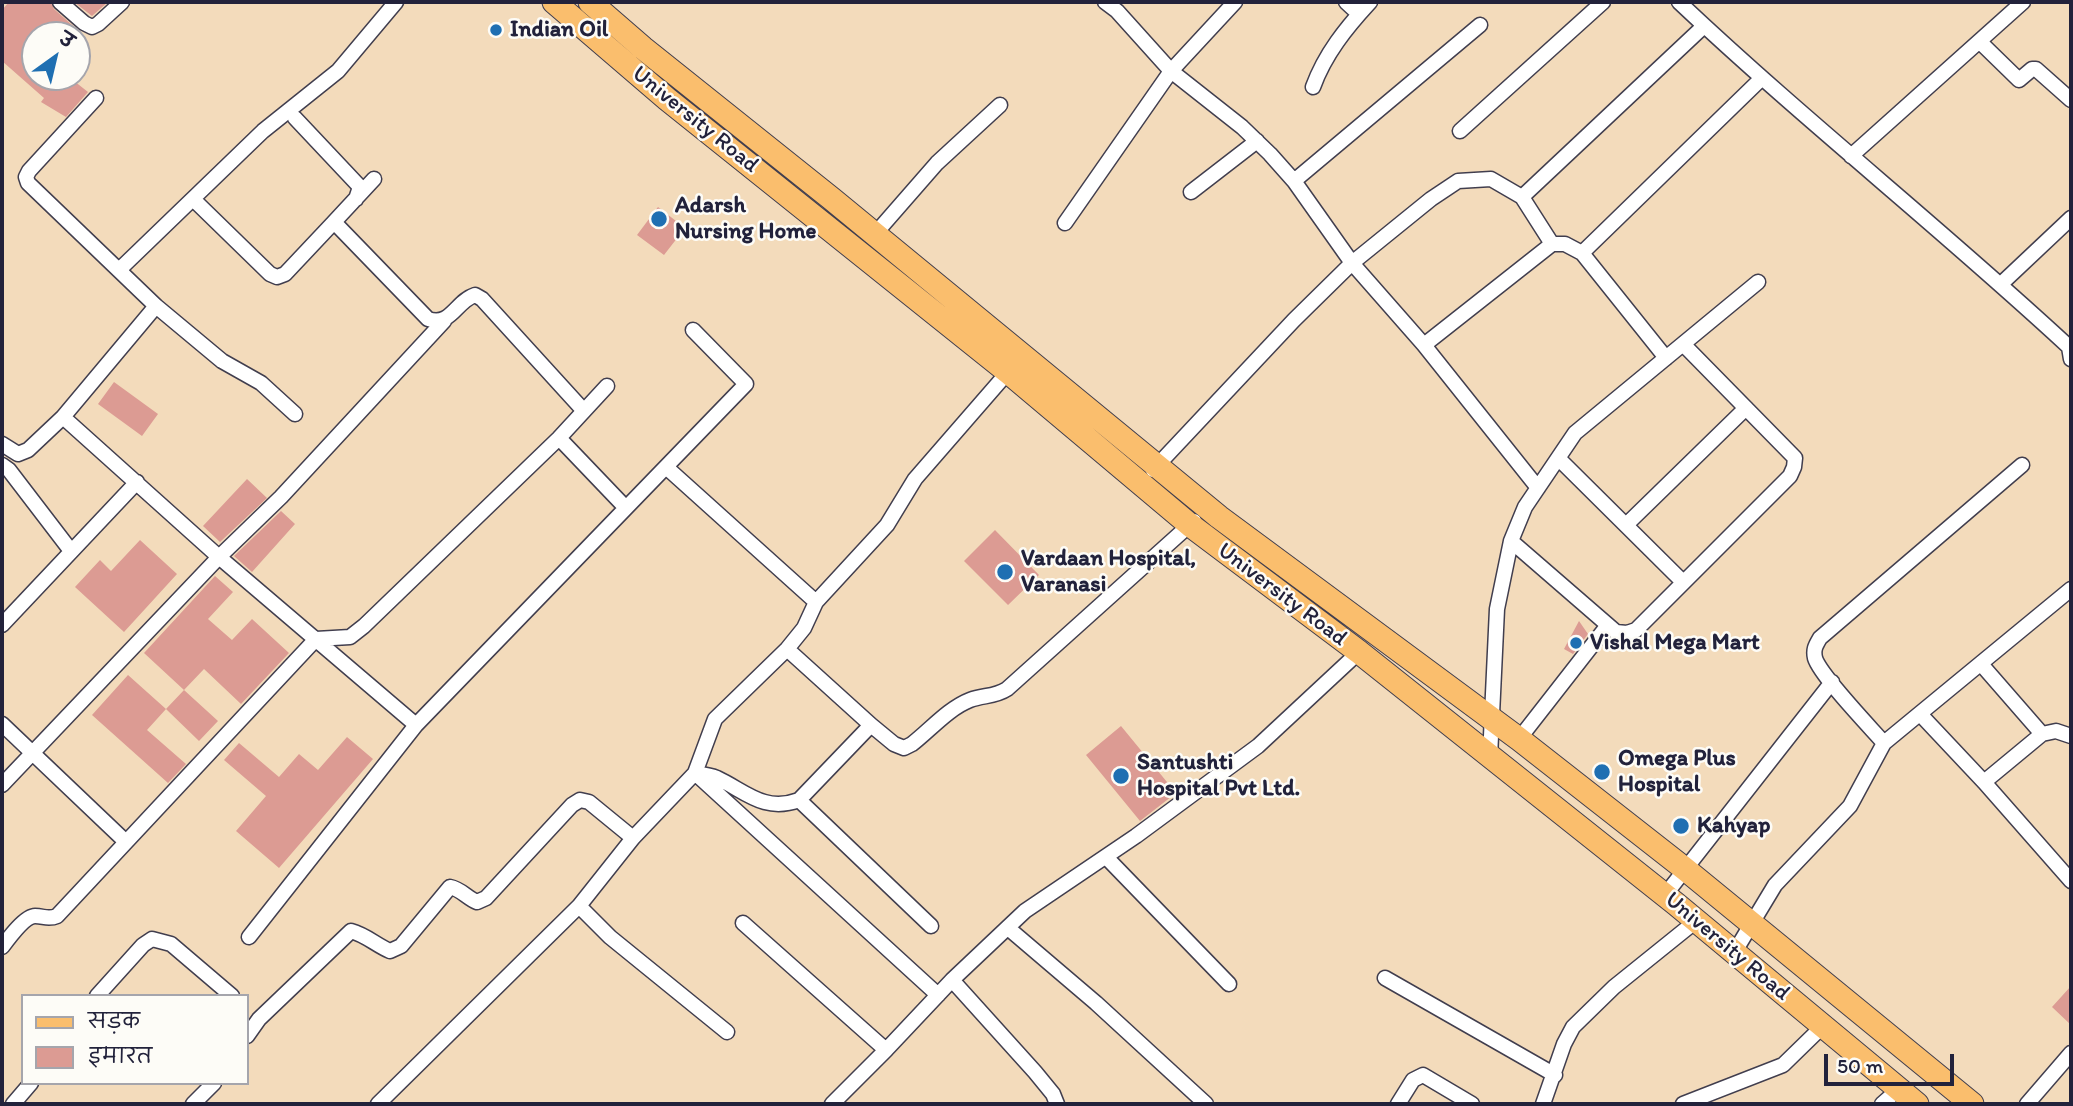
<!DOCTYPE html>
<html>
<head>
<meta charset="utf-8">
<style>
	body { margin:0 }
	#map { position:relative; width:2073px; height:1106px; overflow:hidden; background:#f3dbbb; font-family:Itim,"Playpen Sans Deva",sans-serif }
	canvas { display:block }
	.frame { position:absolute; inset:0; border:4px solid #22223b; pointer-events:none }
	.legend { position:absolute; left:21px; top:994px; width:228px; height:91px; box-sizing:border-box; background:#fdfcf7; border:2px solid #a5a5ac; margin:0; padding:9px 12px; list-style:none; font-size:21px; color:#22223b }
	.legend li { display:flex; align-items:center; gap:14px; height:35px }
	.legend b { width:35px; border:2px solid #a5a5ac }
	.north { position:absolute; left:21px; top:21px; width:70px; height:70px; box-sizing:border-box; background:#fdfcf7; border:2px solid #a5a5ac; border-radius:50%; rotate:34deg; font-size:19px; font-weight:700; line-height:28px; text-align:center; color:#22223b }
	.north::after { content:''; display:block; margin:auto; width:24px; height:32px; background:#1f6fb2; clip-path:polygon(50% 0,100% 100%,50% 72%,0 100%) }
	.scale { position:absolute; left:1824px; top:1054px; width:130px; height:32px; box-sizing:border-box; border:4px solid #22223b; border-top:0; padding-left:9px; font-size:21px; line-height:24px; white-space:nowrap; color:#22223b; -webkit-text-stroke:5px #fdfcf7; paint-order:stroke }
</style>
</head>
<body>
<div id="map">
<canvas width="2073" height="1106"></canvas>
<div class="frame"></div>
<ul class="legend">
<li><b style="height:9px;background:#fabe6d"></b>सड़क</li>
<li><b style="height:19px;background:#dc9b93"></b>इमारत</li>
</ul>
<div class="north">उ</div>
<div class="scale">50 m</div>
</div>
<script>
const ctx = document.querySelector('canvas').getContext('2d');
ctx.lineJoin = 'round';
function fillPath(path, color) { ctx.fillStyle = color; ctx.fill(path, 'evenodd'); }
function stroke(path, color, width, dash) { ctx.strokeStyle = color; ctx.lineWidth = width; ctx.lineCap = dash ? 'butt' : 'round'; ctx.setLineDash(dash || []); ctx.stroke(path); }
function write(font, color, halo, rows, align = 'center') {
  ctx.font = font + ' Itim,sans-serif'; ctx.lineWidth = 5; ctx.setLineDash([]); ctx.textBaseline = 'middle'; ctx.strokeStyle = halo; ctx.fillStyle = color; for (const [text, x, y, turn = 0] of rows) {
    ctx.save(); ctx.translate(x, y); ctx.rotate((+turn || 0) * Math.PI / 180); ctx.textAlign = isNaN(turn) ? turn : align; if (halo) ctx.strokeText(text, 0, 0); ctx.fillText(text, 0, 0); ctx.restore();
  }
}
fillPath(new Path2D(`
	M9 2H51L54 9 80 32 77 35H35V77H69L88 92 66 117 41 102 44 98 2 61V10Z
	M74 2H108L92 16Z
	M658 207 685 228 664 255 637 235Z
	M114 382 158 414 142 436 98 404Z
	M247 479 267 498 220 542 203 526Z
	M281 511 295 524 252 572 234 556Z
	M995 530 1039 575 1008 605 964 561Z
	M140 540 177 574 124 632 75 587 100 560 111 571Z
	M215 576 233 592 208 619 232 640 252 619 289 653 241 704 204 669 184 690 144 653Z
	M1579 621 1588 634 1573 654 1564 649Z
	M128 675 166 709 147 730 186 764 168 783 92 715Z
	M184 690 218 721 199 741 166 709Z
	M1121 726 1176 793 1140 821 1086 755Z
	M347 737 373 759 279 868 236 831 266 796 224 760 239 743 279 777 299 754 318 770Z
	M2071 986V1025L2052 1007Z`), '#dc9b93');
const minor = new Path2D(`
	M60 2 84 23 92 27 98 24 122 2
	M1105 2 1117 11 1171 71 1242 127 1270 154 1294 181 1352 263 1424 345 1538 488
	M1346 2 1359 14
	M1679 2C1805 121 1942 229 2069 347L2071 359
	M1980 42 2019 80 2032 69H2036L2071 100
	M1313 87C1325 54 1346 28 1370 2
	M295 118 360 187 356 199
	M1460 131 1603 2
	M1851 156 2023 2
	M1294 181 1480 25
	M1191 192 1257 141
	M1522 197 1704 26
	M193 199 270 274 277 277 285 274 334 222 428 319C451 327 456 301 475 295L482 299 584 411
	M334 222 374 179
	M1065 223 1171 71 1235 2
	M875 234 937 163 1000 105
	M1582 253 1762 78
	M120 269 263 131 338 71 396 2
	M2001 284 2071 218
	M156 306 222 361 261 383 295 414
	M1424 345 1552 244H1565L1582 253 1666 358
	M63 417 156 306 28 183 26 177 29 171 96 98
	M559 438 625 507
	M2 444 18 454 28 450 63 417 219 557 416 725
	M1558 458 1683 582
	M2 465 9 470 71 551
	M666 467 816 602
	M1153 470 1294 320 1352 263 1431 199 1458 181 1491 179 1522 197 1552 244
	M1626 525 1746 408
	M1511 541 1616 632 1627 633 1636 630 1790 476 1794 467 1795 458 1683 344
	M2 625 137 482
	M787 649 871 725
	M1981 664 2042 734
	M1920 714 1984 782 2071 881
	M2 724 126 842
	M1519 739 1608 625
	M1884 743 2071 589
	M1490 757 1497 609 1511 541 1525 507 1575 433 1758 282
	M1984 782 2042 734 2056 731 2071 736
	M2 785 219 557 281 497 444 321
	M799 800 931 926
	M1106 857 1229 984
	M1665 895 1832 682
	M579 906 610 937 727 1032
	M743 923 886 1050
	M1008 928 1096 1003 1206 1104
	M249 937 416 725 746 384 693 330
	M2 947C8 939 25 916 35 916 44 916 48 920 57 916L316 639 350 637 364 626 559 438 607 386
	M1734 953 1775 885 1850 806 1884 743C1870 727 1820 675 1815 658 1813 649 1816 645 1820 638L2022 465
	M1385 978 1555 1075
	M952 980 1035 1072 1053 1094 1057 1104
	M938 995 695 773 715 719 787 649 804 628 816 602 887 525 915 479 1008 372
	M97 996 143 945 152 939 171 944 232 996
	M247 1036 259 1019 351 931C366 935 376 945 390 951L401 946 450 887C461 889 467 898 477 902L486 898 572 805 580 800 589 802 633 838
	M13 1104 31 1083
	M193 1104 214 1083
	M378 1104 579 906 633 838 695 773C702 774 710 775 717 778 745 791 764 813 799 800L871 725 894 744 904 748 912 744C930 730 949 708 970 700 983 695 995 697 1007 689L1194 521
	M832 1104 886 1050 952 980 1025 911 1136 836 1258 746 1359 652
	M1398 1104 1413 1080 1423 1075 1472 1104
	M1543 1104 1564 1044 1573 1027 1614 987 1696 921
	M1683 1104 1783 1065 1823 1026
	M1882 1104 1899 1089
	M2027 1104 2071 1053`);
const primary = new Path2D(`
	M554 2 667 99 1008 372 1190 525 1359 652 1676 904 1917 1104
	M590 2 643 48 832 199 1219 517 1519 739 1685 869 1972 1104`);
stroke(minor, '#413e4e', 17);
stroke(primary, '#413e4e', 25);
stroke(minor, '#fff', 14);
stroke(primary, '#fabe6d', 23);
for (const [x, y, r, color] of [
	[496,30,7,"#1f6fb2"],
	[659,219,9,"#1f6fb2"],
	[1005,572,9,"#1f6fb2"],
	[1576,643,7,"#1f6fb2"],
	[1602,772,9,"#1f6fb2"],
	[1121,776,9,"#1f6fb2"],
	[1681,826,9,"#1f6fb2"]
]) { const dot = new Path2D(); dot.arc(x, y, r, 0, 2 * Math.PI); ctx.fillStyle = color; ctx.fill(dot); stroke(dot, '#fdfcf7', 2.5); }
write('bold 23px', '#22223b', '#fdfcf7', [
	["Indian Oil",510,30],
	["Adarsh",675,206],
	["Nursing Home",675,232],
	["Vardaan Hospital,",1021,559],
	["Varanasi",1021,585],
	["Vishal Mega Mart",1590,643],
	["Omega Plus",1618,759],
	["Hospital",1618,785],
	["Santushti",1137,763],
	["Hospital Pvt Ltd.",1137,789],
	["Kahyap",1697,826]
], 'left');
write('23px', '#22223b', '#fdfcf7', [
	["University Road",695,120,39],
	["University Road",1282,595,37],
	["University Road",1727,947,40]
]);
</script>
</body>
</html>
